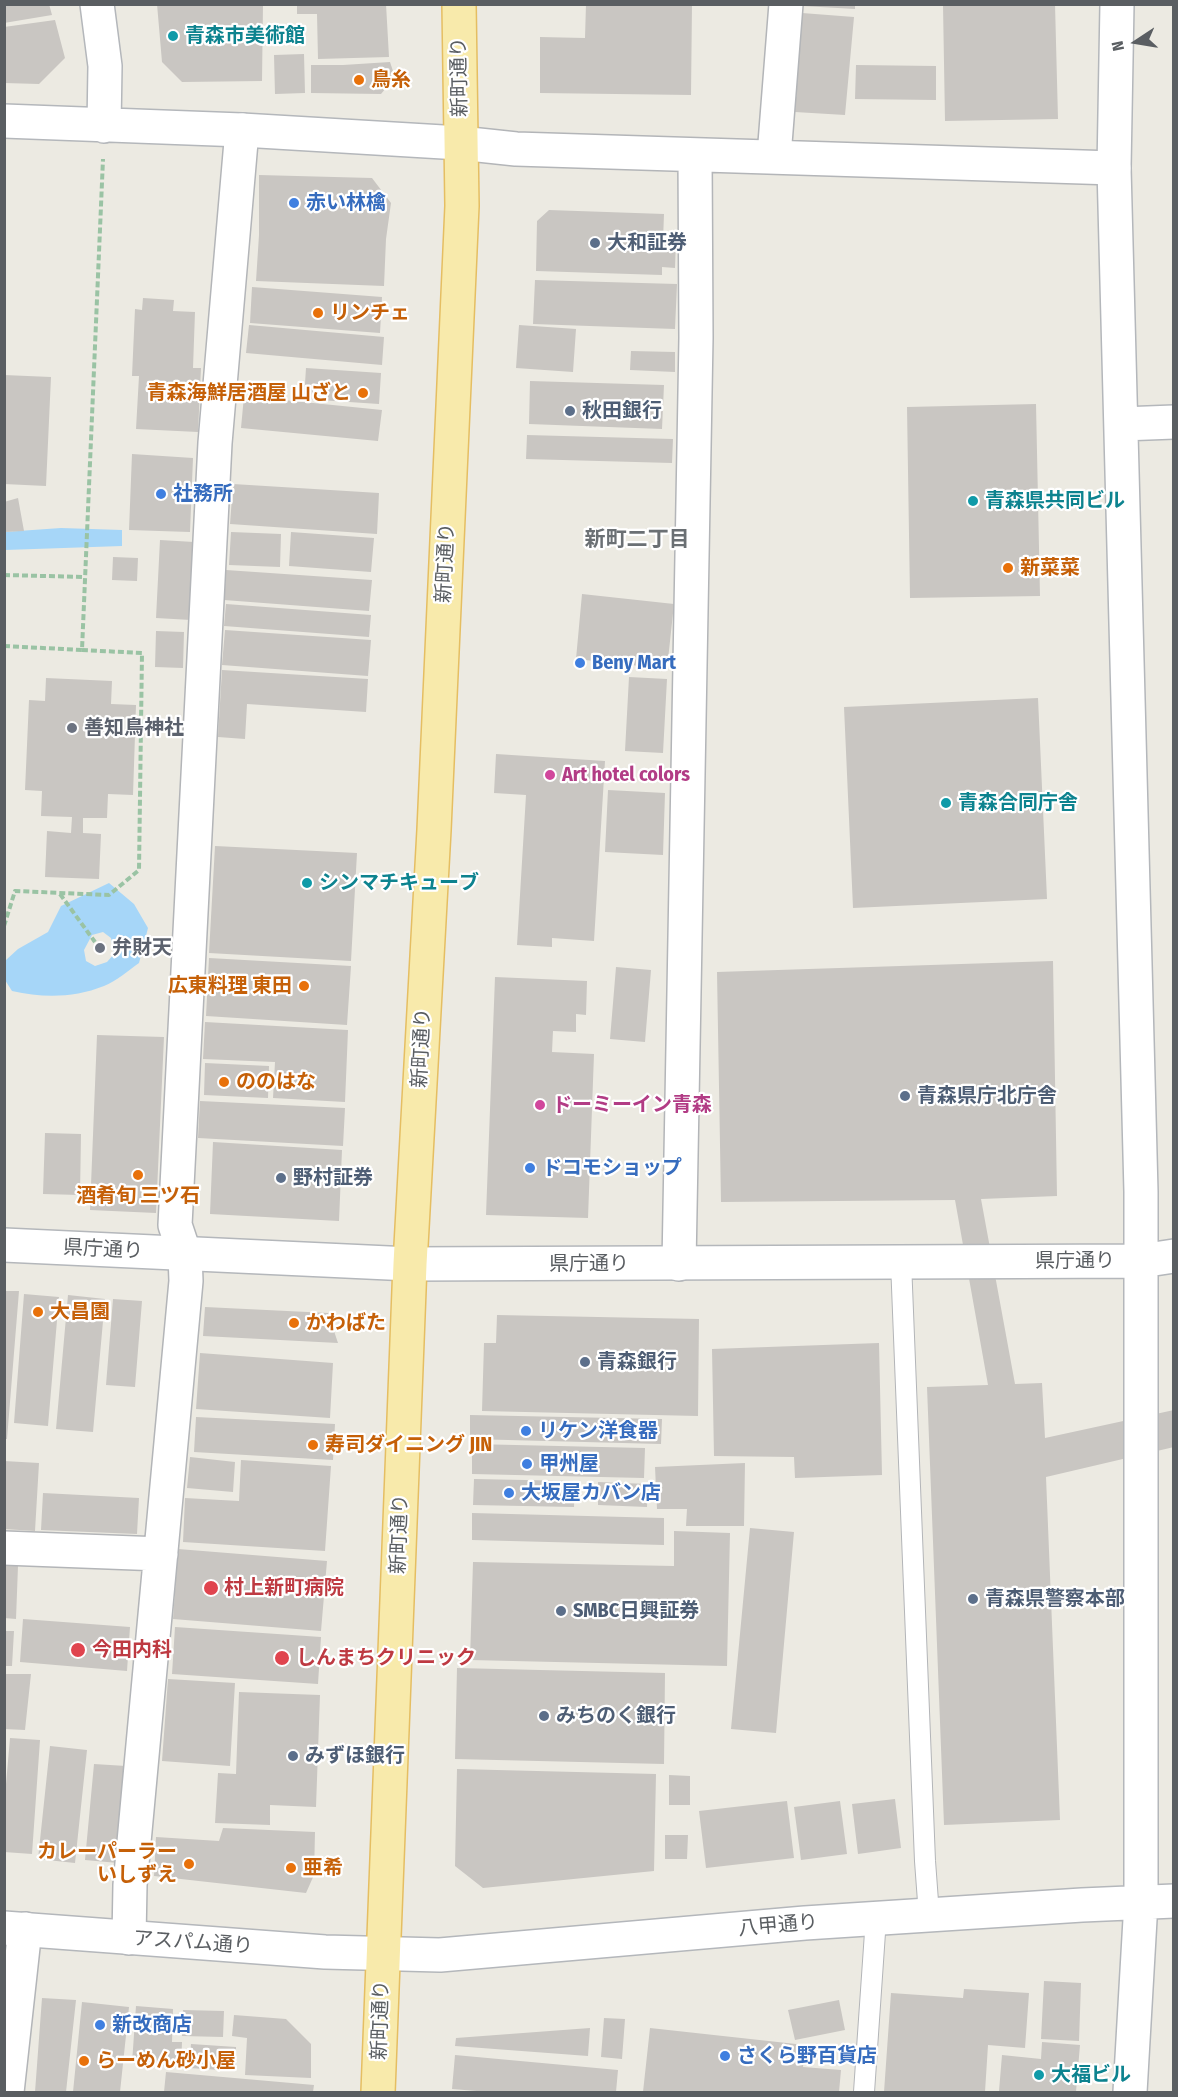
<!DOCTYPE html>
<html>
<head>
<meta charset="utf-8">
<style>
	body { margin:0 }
	#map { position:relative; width:1178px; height:2097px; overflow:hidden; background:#eceae2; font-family:"Fira Sans Condensed",sans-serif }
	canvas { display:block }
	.frame { position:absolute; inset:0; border:6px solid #5a5e62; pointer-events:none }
	.north { position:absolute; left:1106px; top:12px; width:60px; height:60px; -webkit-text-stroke:4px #fff; paint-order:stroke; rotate:258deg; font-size:16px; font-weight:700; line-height:24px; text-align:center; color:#5a5e62 }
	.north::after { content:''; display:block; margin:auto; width:21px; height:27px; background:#5a5e62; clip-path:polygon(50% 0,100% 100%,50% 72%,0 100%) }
</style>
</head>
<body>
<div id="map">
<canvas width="1178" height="2097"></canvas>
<div class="frame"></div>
<div class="north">N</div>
</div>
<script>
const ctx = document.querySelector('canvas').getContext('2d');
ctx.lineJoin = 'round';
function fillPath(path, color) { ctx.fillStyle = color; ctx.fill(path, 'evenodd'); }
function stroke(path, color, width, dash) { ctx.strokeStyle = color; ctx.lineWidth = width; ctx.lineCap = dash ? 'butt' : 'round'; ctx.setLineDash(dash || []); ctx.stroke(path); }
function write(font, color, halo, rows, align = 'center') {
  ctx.font = font + ' "Fira Sans Condensed","Noto Sans JP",sans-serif'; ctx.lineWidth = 4.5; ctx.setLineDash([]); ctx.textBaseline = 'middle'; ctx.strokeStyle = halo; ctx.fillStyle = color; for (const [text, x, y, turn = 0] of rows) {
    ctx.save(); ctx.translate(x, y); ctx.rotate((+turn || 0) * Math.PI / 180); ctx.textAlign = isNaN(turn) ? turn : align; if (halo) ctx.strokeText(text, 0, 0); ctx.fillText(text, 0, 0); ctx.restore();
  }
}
fillPath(new Path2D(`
	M61 528 122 530V546L5 550 4 532Z
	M109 883 134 904 148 928 139 963C128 971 116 981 104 986 74 998 43 998 12 991L5 980 6 960 18 949 48 932 61 906ZM103 932 111 938 114 954 107 962 95 966 86 961 84 950 92 935Z`), '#a6d6f8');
fillPath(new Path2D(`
	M4 4H49L52 15 4 23Z
	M157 4H263L262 81 182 82 162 62Z
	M297 4H386L389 57 318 59 317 14H297Z
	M586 4H692L691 95 540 93V37L585 38Z
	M803 4H855V9L803 6Z
	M1055 4 1058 119 945 121 943 5Z
	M802 13 854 17 845 115 795 112Z
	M55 20 65 58 39 84 4 83V27Z
	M304 54 305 93 275 94 274 55Z
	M390 62 395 77 381 94 311 93V65H343Z
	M856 65 936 66V100L855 99Z
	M259 175 372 178 391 203 386 239 384 286 256 281 259 235Z
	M549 210 664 214 663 241H676L675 268 662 267V275L536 271 537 221Z
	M535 280 677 284 675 329 533 324Z
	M252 287 382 297 380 333 250 323Z
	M143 298 174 300 173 311 195 312 193 368H201L198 432 136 429 139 376H132L135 309 142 310Z
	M249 325 384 337 382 365 246 353Z
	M519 325 576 329 573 372 516 368Z
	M631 351 675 352V372L630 370Z
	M306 368 381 373 379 404 304 399Z
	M4 375 51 377 46 486 4 484Z
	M530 381 664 385 662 429 529 424Z
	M244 396 382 410 378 441 241 428Z
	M1036 404 1040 596 910 598 907 407Z
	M527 435 673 439 672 463 526 459Z
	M132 454 193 458 190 532 129 530Z
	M233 484 379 493 377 534 230 524Z
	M18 498 24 531 4 532V502Z
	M231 532 281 534 280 567 229 565Z
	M291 532 374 538 371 572 289 566Z
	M160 540 194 542 191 620 156 618Z
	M113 557 138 558 137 581 112 580Z
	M226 570 372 580 369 611 224 600Z
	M582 594 674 604 667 669 576 659Z
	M226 604 371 615 369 637 224 626Z
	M225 630 371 640 368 676 222 665Z
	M156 631 184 632 183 668 155 667Z
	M222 670 368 679 366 712 247 704 245 739 218 737Z
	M629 677 667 679 663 753 625 751Z
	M46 678 112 681 111 704 136 705 133 795 108 794 107 818H83V833L101 834 99 879 45 877 47 831 71 833 72 817 41 816 42 791 25 790 29 700 45 701Z
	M1038 698 1047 899 853 908 844 707Z
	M496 754 605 761 594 941 552 938V947L517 945 526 795 494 793Z
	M608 790 665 793 663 855 605 852Z
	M215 846 357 853 351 961 209 953Z
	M209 958 351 966 347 1025 206 1016Z
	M1053 961 1057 1196 981 1199 1015 1384 1042 1383 1045 1438 1174 1410V1447L1046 1477 1060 1820 944 1825 927 1387 988 1385 955 1200 721 1202 717 972Z
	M616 967 651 970 645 1042 610 1039Z
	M495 977 587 981 586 1015 576 1014V1032L553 1031 552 1052 594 1054 588 1218 486 1215Z
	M205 1022 348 1030 345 1102 273 1098 275 1062 203 1059Z
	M97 1035 164 1037 156 1213 90 1210Z
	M205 1063 269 1066 268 1098 204 1095Z
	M200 1101 345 1108 343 1146 198 1138Z
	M45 1133 81 1134 80 1195 43 1194Z
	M213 1142 342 1150 339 1221 210 1214Z
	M4 1291H19L7 1439H4Z
	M24 1294 59 1297 48 1426 14 1423Z
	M68 1295 105 1299 93 1432 56 1429Z
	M113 1299 142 1301 135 1387 106 1385Z
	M205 1307 328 1313 338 1343 203 1336Z
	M497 1315 699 1319 698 1416 482 1411 484 1343H496Z
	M879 1343 882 1475 795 1478 794 1457 714 1456 712 1349Z
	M200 1353 333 1363 330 1418 196 1409Z
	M470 1415 662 1419 661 1444 470 1439Z
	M196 1417 335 1424 333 1460 194 1452Z
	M472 1444 645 1448 644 1478 472 1474Z
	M190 1457 235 1462 233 1492 187 1488Z
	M241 1460 331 1466 325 1551 183 1542 185 1498 239 1501Z
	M4 1461 39 1463 35 1531 4 1529Z
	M745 1463 744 1526H686L687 1509H657L655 1467Z
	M474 1479 575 1481 574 1507 473 1505Z
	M598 1482 648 1484 647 1507 598 1505Z
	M43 1493 139 1498 137 1534 41 1530Z
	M472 1513 664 1518V1545L472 1540Z
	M750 1528 794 1532 776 1733 731 1729Z
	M674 1531 730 1533 727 1666 470 1660 473 1562 674 1566Z
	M178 1549 327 1561 321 1631 173 1619Z
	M4 1566H18L16 1619 4 1618Z
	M23 1619 130 1627 127 1671 20 1662Z
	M175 1627 321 1637 318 1684 172 1674Z
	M4 1631H14L12 1666H4Z
	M457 1668 665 1673 664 1764 455 1759Z
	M4 1674H31L25 1730 4 1729Z
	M168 1679 235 1683 230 1766 162 1761Z
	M239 1692 320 1695 316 1807 270 1805V1825L215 1823 218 1773 236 1774Z
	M10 1738 40 1740 32 1854 4 1852V1807Z
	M50 1746 87 1750 75 1863 38 1859Z
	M94 1764 126 1766 118 1863 85 1860Z
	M457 1769 656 1774 654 1871 483 1888 455 1866Z
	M669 1775 690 1776V1805H669Z
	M895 1799 901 1848 858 1854 852 1804Z
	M787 1801 794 1858 706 1868 699 1811Z
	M840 1801 847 1854 801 1860 794 1807Z
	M223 1828 315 1832 314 1875 306 1893 154 1876 156 1837 219 1841Z
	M665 1835H688L687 1859H665Z
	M1044 1981 1081 1983 1079 2041 1041 2039Z
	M964 1989 1029 1993 1025 2048 988 2045 985 2092H884L891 1993 963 1998Z
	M42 1998 76 2000 66 2092H35Z
	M839 2000 845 2030 795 2040 788 2010Z
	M82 2002 129 2007 120 2092H73Z
	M136 2006 173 2009 172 2042H182L181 2067 132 2063Z
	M183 2010 224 2011 223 2037 182 2036Z
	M234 2015 286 2019 311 2044V2078L245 2075 247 2038 232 2036Z
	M604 2018 625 2019 622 2059 601 2057Z
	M590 2028 588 2056 455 2046 456 2038Z
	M650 2028 805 2045 803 2067 841 2070 839 2092H643Z
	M1042 2042 1080 2045 1076 2092 999 2091 1002 2055 1041 2059Z
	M191 2044 236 2047V2071L189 2068Z
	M455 2055 618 2070 616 2092H489L452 2089Z
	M166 2072 314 2085 313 2092H164Z`), '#c9c6c2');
const lane = new Path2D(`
	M901 1262 925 1861 929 1915
	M864 2092 876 1918`);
const street = new Path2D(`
	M460 143 516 149 1114 168
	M774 156 786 4
	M679 1264 696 338 695 155
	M4 1548 161 1554
	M129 1938 130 1885 186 1281 185 1255 175 1225 215 443 242 130
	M7 2092 25 1929`);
const secondary = new Path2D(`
	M97 4 105 66 104 126
	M1117 4 1114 168 1141 1192V1902L1130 2092
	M4 121 242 130 460 143
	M1122 424 1174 422
	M4 1245 410 1264 1141 1261 1174 1256
	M4 1928 325 1952 440 1955 805 1923 1082 1905 1174 1901`);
const primary = new Path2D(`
	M378 2092 410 1264 434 830 462 206 459 4`);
stroke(lane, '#b3b5b8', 22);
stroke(street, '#b3b5b8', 36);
stroke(secondary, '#b4b7bb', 36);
stroke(primary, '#e5be62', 36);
stroke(new Path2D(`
	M4 575 85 577
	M4 646 82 650 103 159
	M60 894 95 942
	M4 926 15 891 109 895 139 870 142 653 82 650`), '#9ac3a4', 4, [6, 3]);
stroke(lane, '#fff', 20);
stroke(street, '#fff', 33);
stroke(secondary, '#fff', 33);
stroke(primary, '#f8eaab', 33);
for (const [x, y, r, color] of [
	[173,36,6,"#0f9aa8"],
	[359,80,6,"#e8710a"],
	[294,203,6,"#3f7fe0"],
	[595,243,6,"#5c6f8a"],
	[318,313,6,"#e8710a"],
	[363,393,6,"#e8710a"],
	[570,411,6,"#5c6f8a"],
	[161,494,6,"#3f7fe0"],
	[973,501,6,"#0f9aa8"],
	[1008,568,6,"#e8710a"],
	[580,663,6,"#3f7fe0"],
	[72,728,6,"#6b7280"],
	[550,775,6,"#d1479c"],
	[946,803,6,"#0f9aa8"],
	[307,883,6,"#0f9aa8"],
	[100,948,6,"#6b7280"],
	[304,986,6,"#e8710a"],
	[224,1082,6,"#e8710a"],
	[905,1096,6,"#5c6f8a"],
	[540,1105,6,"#d1479c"],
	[530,1168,6,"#3f7fe0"],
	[138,1175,6,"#e8710a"],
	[281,1178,6,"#5c6f8a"],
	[38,1312,6,"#e8710a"],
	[294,1323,6,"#e8710a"],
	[585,1362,6,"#5c6f8a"],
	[526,1431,6,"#3f7fe0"],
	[313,1445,6,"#e8710a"],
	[527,1464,6,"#3f7fe0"],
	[509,1493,6,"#3f7fe0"],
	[211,1588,8,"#e0444e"],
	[973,1599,6,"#5c6f8a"],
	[561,1611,6,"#5c6f8a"],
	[78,1650,8,"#e0444e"],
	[282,1658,8,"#e0444e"],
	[544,1716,6,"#5c6f8a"],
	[293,1756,6,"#5c6f8a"],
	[189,1864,6,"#e8710a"],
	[291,1868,6,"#e8710a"],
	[100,2025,6,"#3f7fe0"],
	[725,2056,6,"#3f7fe0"],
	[84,2061,6,"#e8710a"],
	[1039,2075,6,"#0f9aa8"]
]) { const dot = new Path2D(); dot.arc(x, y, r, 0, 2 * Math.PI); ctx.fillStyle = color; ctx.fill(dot); stroke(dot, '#fff', 2); }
write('bold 20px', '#0d838f', '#fff', [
	["青森市美術館",185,36],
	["青森県共同ビル",985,501],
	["青森合同庁舎",958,803],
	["シンマチキューブ",319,883],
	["大福ビル",1051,2075]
], 'left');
write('20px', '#5a5e62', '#fff', [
	["新町通り",460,77,-91],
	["新町通り",446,563,-87],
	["新町通り",422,1048,-87],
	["県庁通り",103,1250,3],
	["県庁通り",1075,1261],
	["県庁通り",589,1264],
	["新町通り",400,1534,-88],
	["八甲通り",778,1926,-5],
	["アスパム通り",193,1943,4],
	["新町通り",381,2020,-88]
]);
write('bold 20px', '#c56008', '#fff', [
	["鳥糸",371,80],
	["リンチェ",330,313],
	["青森海鮮居酒屋 山ざと",351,393,"right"],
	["新菜菜",1020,568],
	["広東料理 東田",292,986,"right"],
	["ののはな",236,1082],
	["酒肴旬 三ツ石",138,1196,"center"],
	["大昌園",50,1312],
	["かわばた",306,1323],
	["寿司ダイニング JIN",325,1445],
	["カレーパーラー",177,1852,"right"],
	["いしずえ",177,1875,"right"],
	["亜希",303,1868],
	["らーめん砂小屋",96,2061]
], 'left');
write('bold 20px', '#366cbe', '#fff', [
	["赤い林檎",306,203],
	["社務所",173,494],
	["Beny Mart",592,663],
	["ドコモショップ",542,1168],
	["リケン洋食器",538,1431],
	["甲州屋",539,1464],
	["大坂屋カバン店",521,1493],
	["新改商店",112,2025],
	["さくら野百貨店",737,2056]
], 'left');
write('bold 20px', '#4e5e75', '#fff', [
	["大和証券",607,243],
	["秋田銀行",582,411],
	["青森県庁北庁舎",917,1096],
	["野村証券",293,1178],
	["青森銀行",597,1362],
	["青森県警察本部",985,1599],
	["SMBC日興証券",573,1611],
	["みちのく銀行",556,1716],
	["みずほ銀行",305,1756]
], 'left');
write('bold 20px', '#5b616d', '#fff', [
	["善知鳥神社",84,728],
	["弁財天",112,948]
], 'left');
write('bold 20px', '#b23c85', '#fff', [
	["Art hotel colors",562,775],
	["ドーミーイン青森",552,1105]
], 'left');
write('bold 20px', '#be3a42', '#fff', [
	["村上新町病院",224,1588],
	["今田内科",92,1650],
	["しんまちクリニック",296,1658]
], 'left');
write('bold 21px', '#6b7074', '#fff', [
	["新町二丁目",637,540]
]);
</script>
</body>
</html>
